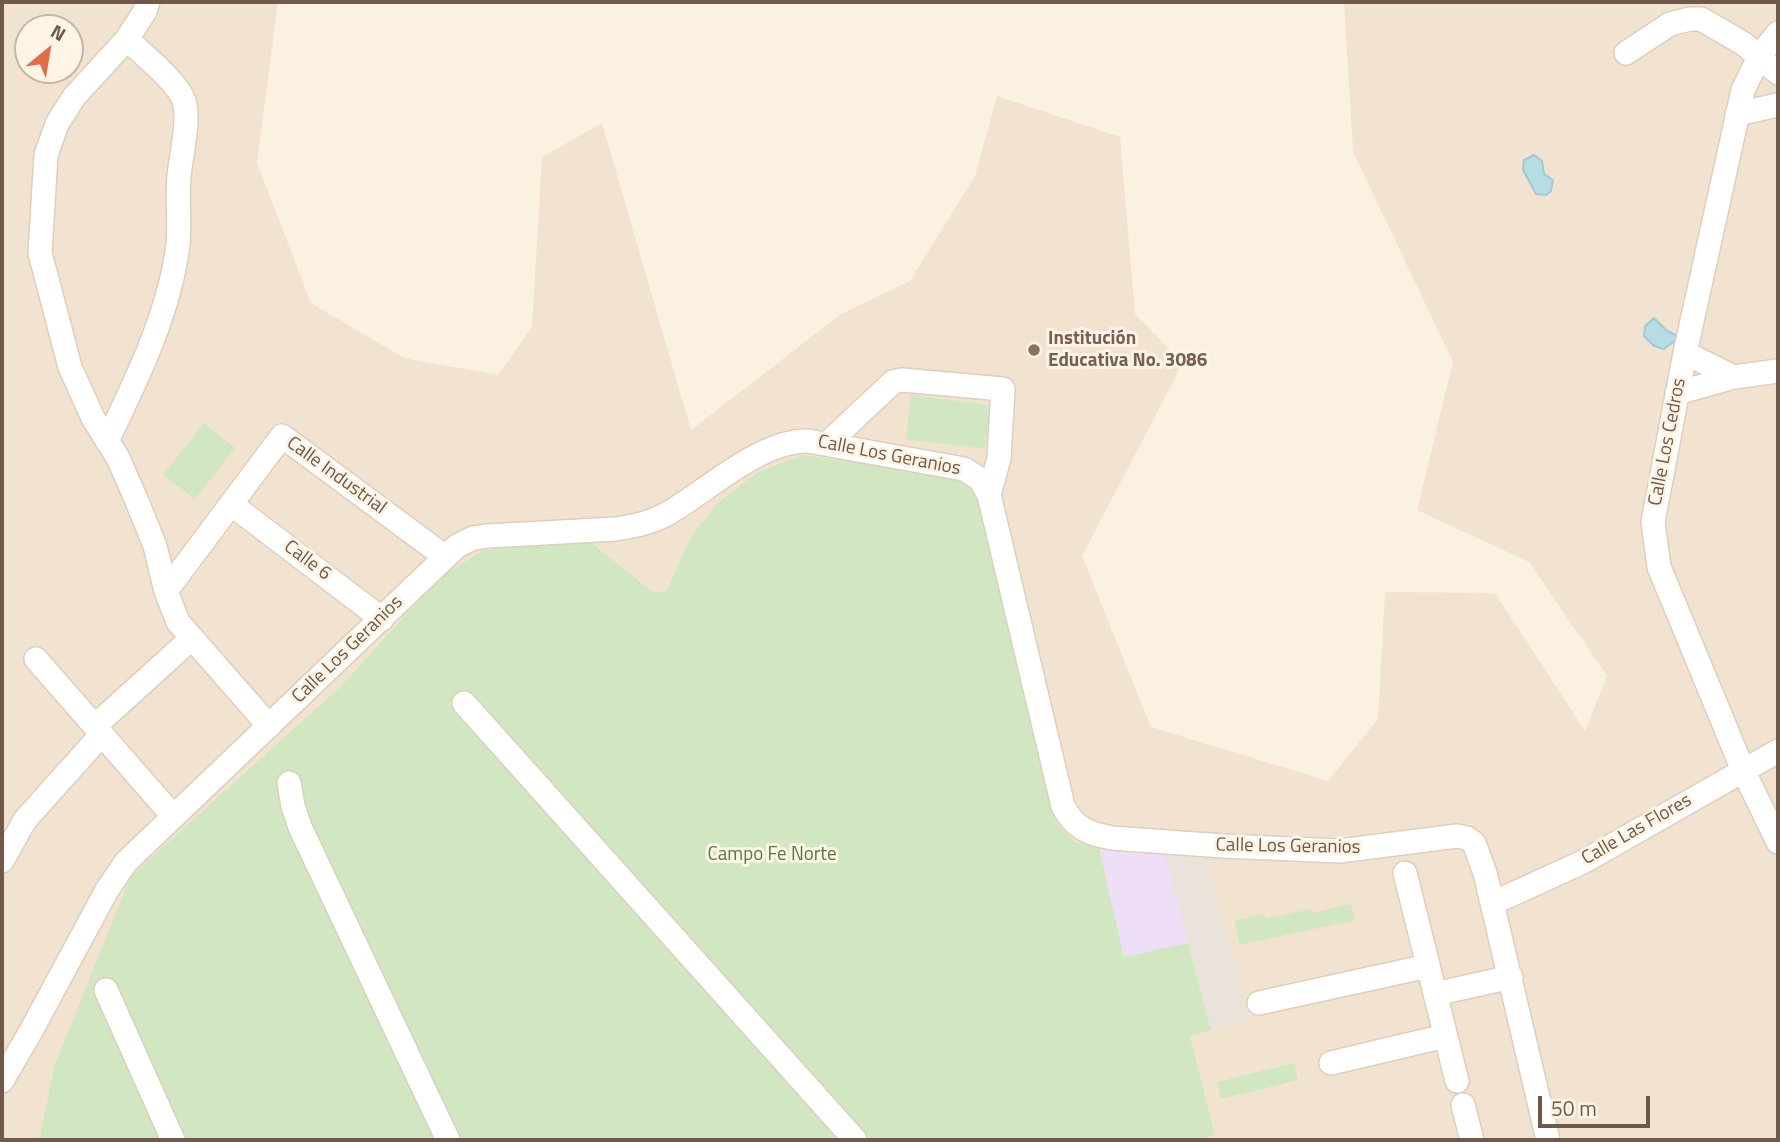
<!DOCTYPE html>
<html>
<head>
<meta charset="utf-8">
<style>
	body { margin:0 }
	#map { position:relative; width:1780px; height:1142px; overflow:hidden; background:#fbf1e1; font-family:"Titillium Web",sans-serif }
	canvas { display:block }
	.frame { position:absolute; inset:0; border:4px solid #70584a; pointer-events:none }
	.north { position:absolute; left:14px; top:14px; width:70px; height:70px; box-sizing:border-box; background:#fef5e7; border:2px solid #c5b6a8; border-radius:50%; rotate:30deg; font-size:19px; font-weight:700; line-height:28px; text-align:center; color:#70584a }
	.north::after { content:''; display:block; margin:auto; width:24px; height:32px; background:#df6f4c; clip-path:polygon(50% 0,100% 100%,50% 72%,0 100%) }
	.scale { position:absolute; left:1538px; top:1096px; width:112px; height:32px; box-sizing:border-box; border:4px solid #70584a; border-top:0; padding-left:9px; font-size:21px; line-height:24px; white-space:nowrap; color:#70584a; -webkit-text-stroke:5px #fef5e7; paint-order:stroke }
</style>
</head>
<body>
<div id="map">
<canvas width="1780" height="1142"></canvas>
<div class="frame"></div>
<div class="north">N</div>
<div class="scale">50 m</div>
</div>
<script>
const ctx = document.querySelector('canvas').getContext('2d');
ctx.lineJoin = 'round';
function fillPath(path, color) { ctx.fillStyle = color; ctx.fill(path, 'evenodd'); }
function stroke(path, color, width, dash) { ctx.strokeStyle = color; ctx.lineWidth = width; ctx.lineCap = dash ? 'butt' : 'round'; ctx.setLineDash(dash || []); ctx.stroke(path); }
function write(font, color, halo, rows, align = 'center') {
  ctx.font = font + ' "Titillium Web",sans-serif'; ctx.lineWidth = 6; ctx.setLineDash([]); ctx.textBaseline = 'middle'; ctx.strokeStyle = halo; ctx.fillStyle = color; for (const [text, x, y, turn = 0] of rows) {
    ctx.save(); ctx.translate(x, y); ctx.rotate((+turn || 0) * Math.PI / 180); ctx.textAlign = isNaN(turn) ? turn : align; if (halo) ctx.strokeText(text, 0, 0); ctx.fillText(text, 0, 0); ctx.restore();
  }
}
fillPath(new Path2D(`
	M2 2H278L257 163 311 303 404 358 498 375 532 327 542 157 602 123 691 430 841 314 910 281 975 176 997 96 1120 137 1135 314 1183 363 1082 556 1151 727 1328 781 1378 719 1385 592 1495 593 1585 731 1607 676 1529 562 1417 510 1453 362 1353 152 1344 2H1778V1140H1205L1204 1138 1215 1135 1190 1036 1211 1029 1188 943 1124 957 1099 849 1075 842 1058 825 978 490 692 535 667 590 654 593 589 541 440 577 341 686 237 781 54 1067 39 1140H2ZM28 28H70V70H28Z`), '#f2e3d0');
fillPath(new Path2D(`
	M1165 855 1206 859 1249 1019 1211 1030Z`), '#eae3dc');
fillPath(new Path2D(`
	M1099 848 1165 855 1188 943 1124 957Z`), '#eedef7');
fillPath(new Path2D(`
	M911 395 990 405 985 449 906 439Z
	M204 423 235 448 195 499 163 475Z
	M803 455 965 478 978 490 1058 825 1075 842 1099 848 1124 957 1188 943 1211 1030 1190 1036 1215 1135 1205 1138V1140H39L54 1067 131 876 341 686 440 577 484 550 589 541 654 593 667 590 692 535 718 503 758 472Z
	M1351 904 1355 920 1240 945 1234 921 1264 914 1266 919 1311 909 1313 913Z
	M1294 1063 1298 1080 1221 1099 1217 1082Z`), '#d0e7c1');
const water = new Path2D(`
	M1534 155 1542 161 1544 174 1553 180 1551 191 1546 195 1536 194 1523 170 1524 160Z
	M1654 318 1666 330 1677 336 1676 340 1664 349 1654 346 1644 336 1645 326Z`);
fillPath(water, '#b7dce3');
stroke(water, '#9ecbd4', 2);
const minor = new Path2D(`
	M148 2 145 11 127 39 74 97 57 124 46 155 40 253 70 367 93 418 118 458 136 499 155 546 166 591 178 622 269 726
	M1778 33 1760 55 1743 90 1685 353 1653 522 1659 567 1743 770 1778 842
	M1626 53 1670 24 1690 19H1701L1744 44 1778 73
	M1737 114 1778 105
	M1685 353 1734 377 1778 371
	M1677 393 1734 377
	M107 441C137 379 169 314 178 245 180 222 177 199 179 176 181 155 190 120 184 101 178 82 142 54 127 39
	M827 444 893 382 902 380 1003 389 999 458 989 495
	M231 504 382 619
	M166 591 282 436 444 556
	M36 659 173 816
	M464 703 855 1140
	M95 726 192 638
	M289 783 293 806 300 827 448 1140
	M2 861 25 820 102 734
	M1405 873 1457 1081
	M1493 903 1583 862 1778 751
	M106 990 173 1140
	M1435 994 1511 977
	M1259 1003 1428 966
	M1331 1063 1445 1036
	M2 1081 31 1031 107 890 126 862 457 546 473 538 488 536 616 529C635 526 655 522 672 511 710 488 762 440 808 441L964 469 980 479 989 495 1063 806C1074 828 1089 834 1112 838L1223 846 1339 851 1457 836 1467 838 1474 843 1485 873 1548 1140
	M1463 1105 1472 1140`);
stroke(minor, '#decebe', 26);
stroke(minor, '#fff', 23);
for (const [x, y, r, color] of [
	[1034,350,7,"#8d6e63"]
]) { const dot = new Path2D(); dot.arc(x, y, r, 0, 2 * Math.PI); ctx.fillStyle = color; ctx.fill(dot); stroke(dot, '#fef5e7', 2.5); }
write('bold 19px', '#785e54', '#fef5e7', [
	["Institución",1048,339],
	["Educativa No. 3086",1048,361]
], 'left');
write('19px', '#70584a', '#fef5e7', [
	["Calle Los Cedros",1668,442,-79],
	["Calle Los Geranios",889,456,11],
	["Calle Industrial",336,476,36],
	["Calle 6",307,561,37],
	["Calle Los Geranios",348,650,-44],
	["Calle Las Flores",1637,830,-30],
	["Calle Los Geranios",1288,847,1]
]);
write('19px', '#547b45', '#fef5e7', [
	["Campo Fe Norte",772,855]
]);
</script>
</body>
</html>
